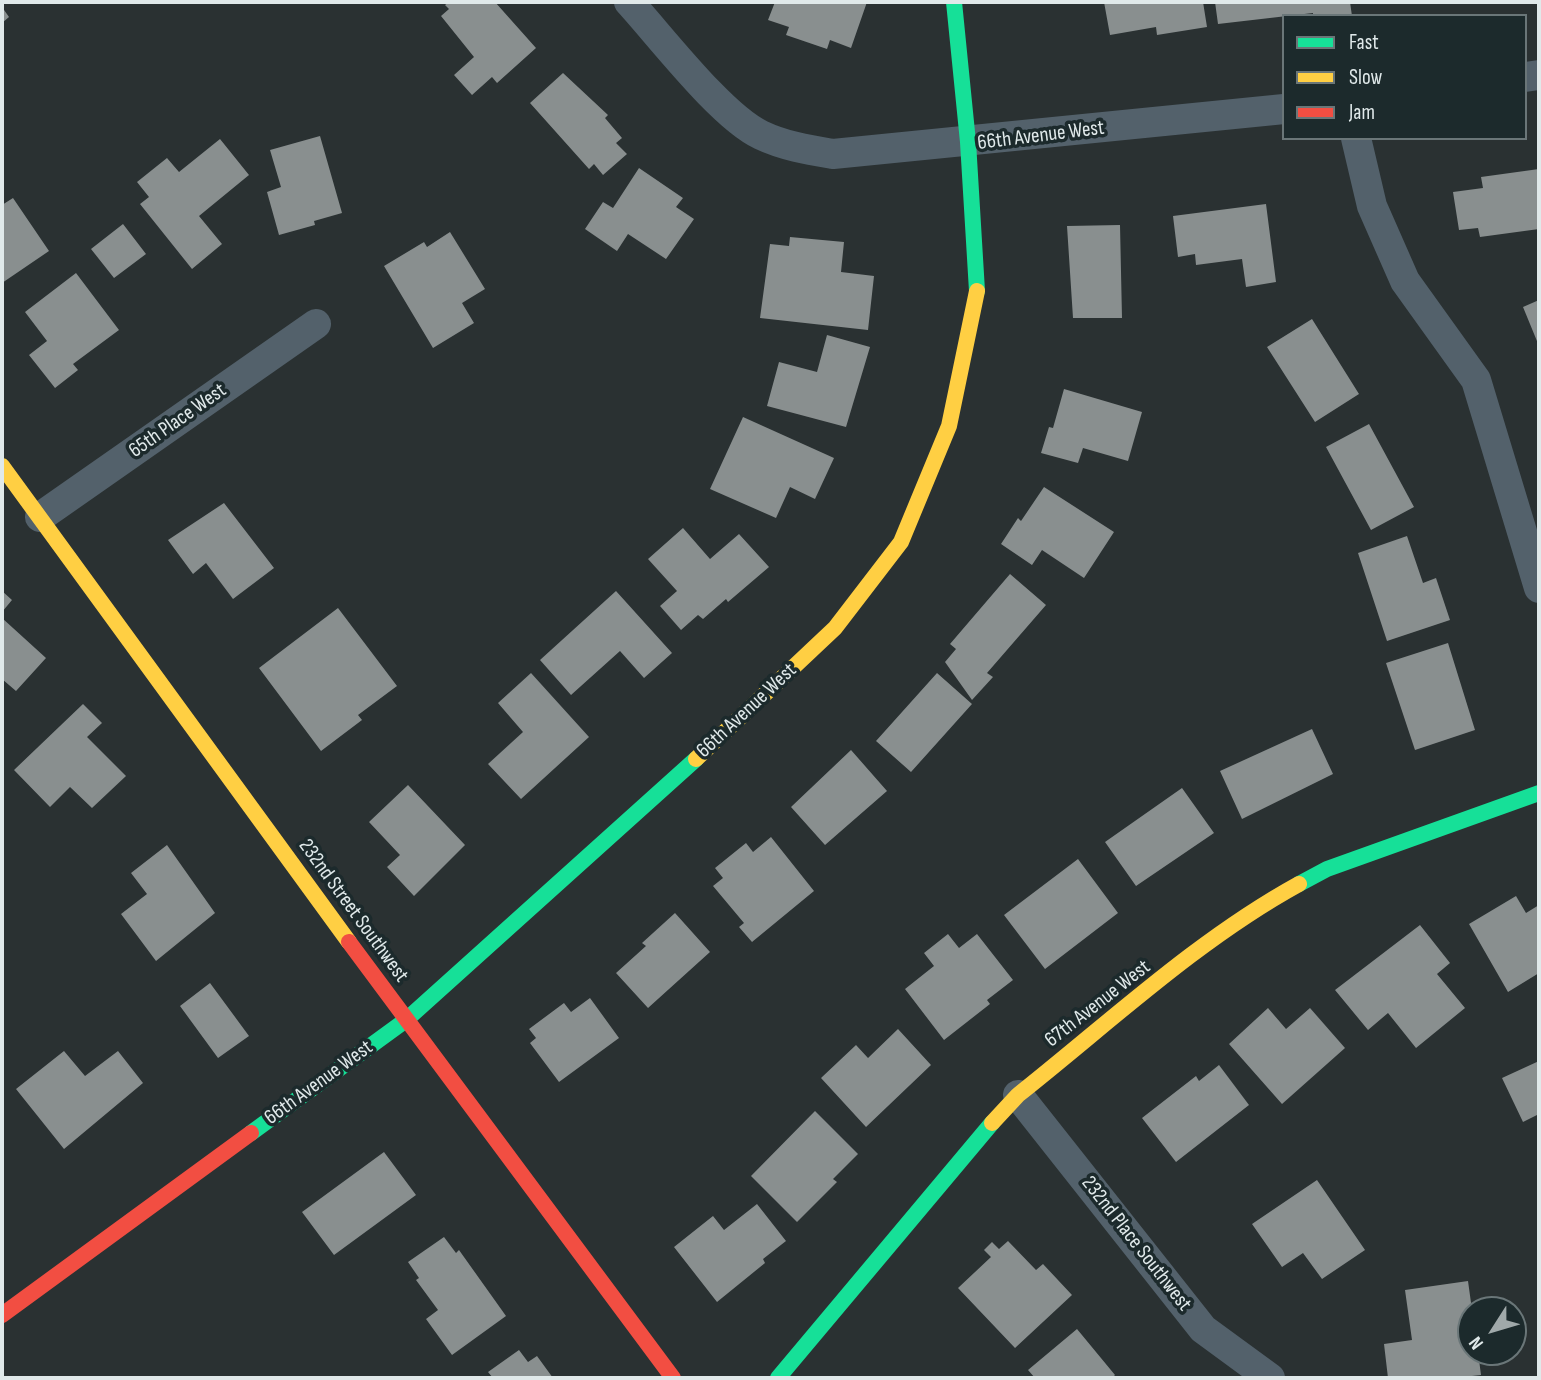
<!DOCTYPE html>
<html>
<head>
<meta charset="utf-8">
<style>
	body { margin:0 }
	#map { position:relative; width:1541px; height:1380px; overflow:hidden; background:#2a3132; font-family:"Sofia Sans Condensed",sans-serif }
	canvas { display:block }
	.frame { position:absolute; inset:0; border:4px solid #e0e9ea; pointer-events:none }
	.legend { position:absolute; left:1282px; top:14px; width:245px; height:126px; box-sizing:border-box; background:#1c2a2c; border:2px solid #6a7678; margin:0; padding:9px 12px; list-style:none; font-size:21px; color:#e0e9ea }
	.legend li { display:flex; align-items:center; gap:14px; height:35px }
	.legend b { width:35px; border:2px solid #6a7678 }
	.north { position:absolute; left:1457px; top:1296px; width:70px; height:70px; box-sizing:border-box; background:#1c2a2c; border:2px solid #6a7678; border-radius:50%; rotate:233deg; font-size:19px; font-weight:700; line-height:28px; text-align:center; color:#e0e9ea }
	.north::after { content:''; display:block; margin:auto; width:24px; height:32px; background:#a0a9aa; clip-path:polygon(50% 0,100% 100%,50% 72%,0 100%) }
</style>
</head>
<body>
<div id="map">
<canvas width="1541" height="1380"></canvas>
<div class="frame"></div>
<ul class="legend">
<li><b style="height:9px;background:#16e098"></b>Fast</li>
<li><b style="height:9px;background:#ffcf43"></b>Slow</li>
<li><b style="height:9px;background:#f24e42"></b>Jam</li>
</ul>
<div class="north">N</div>
</div>
<script>
const ctx = document.querySelector('canvas').getContext('2d');
ctx.lineJoin = 'round';
function fillPath(path, color) { ctx.fillStyle = color; ctx.fill(path, 'evenodd'); }
function stroke(path, color, width, dash) { ctx.strokeStyle = color; ctx.lineWidth = width; ctx.lineCap = dash ? 'butt' : 'round'; ctx.setLineDash(dash || []); ctx.stroke(path); }
function write(font, color, halo, rows, align = 'center') {
  ctx.font = font + ' "Sofia Sans Condensed",sans-serif'; ctx.lineWidth = 7; ctx.setLineDash([]); ctx.textBaseline = 'middle'; ctx.strokeStyle = halo; ctx.fillStyle = color; for (const [text, x, y, turn = 0] of rows) {
    ctx.save(); ctx.translate(x, y); ctx.rotate((+turn || 0) * Math.PI / 180); ctx.textAlign = isNaN(turn) ? turn : align; if (halo) ctx.strokeText(text, 0, 0); ctx.fillText(text, 0, 0); ctx.restore();
  }
}
fillPath(new Path2D(`
	M449 2H495L536 48 497 83 492 77 472 95 454 75 474 57 441 16 449 9 445 5Z
	M775 2H867L851 48 830 40 827 49 786 35 789 27 768 20Z
	M1104 2H1203L1207 27 1157 35 1156 27 1110 35Z
	M1215 2H1350L1352 16H1313V13L1218 24Z
	M2 7 9 17 2 23Z
	M563 73 608 115 605 118 622 138 616 143 627 154 603 175 594 164 589 169 530 103Z
	M320 136 342 213 314 221 315 225 279 235 267 192 281 187 270 150Z
	M220 139 249 175 199 216 222 244 192 269 140 204 149 197 137 182 167 158 179 172Z
	M639 168 683 198 676 207 694 219 666 259 628 234 617 251 585 229 603 202 613 208Z
	M1539 169V229L1480 237 1478 228 1459 230 1453 192 1483 188 1481 177Z
	M13 198 49 251 2 283V205Z
	M1266 204 1276 282 1246 287 1242 259 1196 265 1195 254 1178 257 1173 216Z
	M123 224 146 254 114 278 91 249Z
	M1120 225 1122 318H1073L1067 226Z
	M450 232 485 289 462 303 474 323 433 348 384 266 424 242 427 247Z
	M790 237 844 242 841 272 874 276 868 330 760 318 770 244 789 246Z
	M76 273 119 330 73 364 78 370 55 388 29 355 47 341 25 312Z
	M1539 300V346L1523 307Z
	M1312 319 1359 394 1315 422 1267 347Z
	M827 335 870 347 846 427 767 406 779 362 817 372Z
	M1064 389 1142 412 1128 461 1083 448 1078 463 1041 453 1049 427 1053 428Z
	M743 417 834 458 815 499 790 487 776 518 710 489Z
	M1369 424 1414 507 1371 530 1326 447Z
	M1044 487 1114 532 1084 578 1042 550 1032 565 1001 544 1018 518 1021 521Z
	M224 503 274 568 233 599 206 563 193 574 168 540Z
	M683 528 710 559 739 534 769 567 728 602 726 599 703 619 698 615 681 630 660 606 677 591 648 559Z
	M1407 536 1423 583 1436 578 1450 620 1387 641 1358 553Z
	M1010 574 1046 605 987 673 993 677 972 700 945 662 956 649 950 644Z
	M2 591 12 600 2 612Z
	M616 591 672 653 644 678 620 651 571 695 540 660Z
	M338 608 397 686 358 715 362 720 321 751 259 668Z
	M2 618 46 658 16 691 2 679Z
	M1448 643 1475 730 1415 750 1386 663Z
	M531 673 589 737 521 799 488 764 523 732 498 703Z
	M937 673 972 704 911 772 876 741Z
	M83 704 102 723 87 737 126 776 92 808 70 787 50 807 14 770Z
	M1312 729 1333 774 1242 819 1220 771Z
	M851 750 887 791 825 845 791 807Z
	M408 785 465 845 414 896 387 867 400 855 369 822Z
	M1182 788 1214 833 1136 886 1105 842Z
	M771 837 814 891 752 942 739 927 744 923 713 886 723 878 715 868 746 843 753 852Z
	M167 845 215 913 156 961 121 914 147 894 131 873Z
	M1078 859 1118 913 1045 969 1004 915Z
	M1516 896 1526 913 1539 905V973L1508 992 1469 924Z
	M675 913 710 952 648 1008 616 973 646 946 642 943Z
	M1420 925 1450 963 1437 974 1465 1008 1416 1048 1388 1013 1368 1030 1335 990Z
	M948 934 959 948 977 934 1013 980 987 1000 990 1004 944 1040 905 989 934 966 924 953Z
	M210 983 249 1036 218 1058 180 1006Z
	M590 998 619 1038 559 1082 530 1043 536 1038 529 1029 564 1003 571 1012Z
	M1268 1008 1286 1029 1310 1008 1345 1048 1282 1104 1229 1044Z
	M898 1029 931 1065 866 1127 821 1078 856 1045 868 1058Z
	M64 1051 85 1076 118 1051 143 1083 64 1149 16 1089Z
	M1539 1061V1114L1523 1122 1502 1078Z
	M1219 1065 1249 1105 1176 1162 1142 1118 1196 1076 1199 1081Z
	M815 1111 858 1154 833 1179 837 1182 797 1222 751 1176Z
	M384 1152 416 1195 334 1255 302 1212Z
	M1317 1180 1365 1250 1322 1279 1303 1253 1282 1267 1252 1224Z
	M757 1204 786 1241 763 1259 765 1263 717 1302 674 1247 713 1216 724 1230Z
	M444 1237 456 1253 459 1250 506 1316 452 1355 426 1319 438 1310 416 1280 419 1278 408 1262Z
	M1008 1241 1036 1270 1043 1264 1072 1295 1015 1348 958 1288 991 1257 984 1250 992 1242 999 1249Z
	M1468 1281 1472 1310 1471 1352H1478L1481 1375 1454 1378H1388L1384 1344 1412 1340 1405 1290Z
	M1077 1329 1115 1375 1112 1378H1035L1028 1370Z
	M519 1350 528 1362 537 1356 553 1378H493L488 1372Z`), '#898f8f');
stroke(new Path2D(`
	M629 2C661 37 721 116 761 135 784 146 809 150 833 154L1284 109
	M1525 77 1539 75
	M1356 138 1372 206 1405 281 1476 380 1539 588
	M40 517 316 324
	M1018 1095 1203 1329 1270 1378`), '#53616b', 30);
stroke(new Path2D(`
	M954 2 968 142 977 291
	M1299 884 1327 869 1539 793
	M251 1133 406 1020 696 759
	M778 1378 992 1123`), '#16e098', 16);
stroke(new Path2D(`
	M2 466 349 942
	M696 759 835 628 901 542 949 426 977 291
	M992 1123 1018 1095C1109 1023 1197 940 1299 884`), '#ffcf43', 16);
stroke(new Path2D(`
	M349 942 673 1378
	M2 1315 251 1133`), '#f24e42', 16);
write('21px', '#e0e9ea', '#1c2a2c', [
	["66th Avenue West",1041,136,-7],
	["65th Place West",178,421,-35],
	["66th Avenue West",747,711,-43],
	["232nd Street Southwest",353,911,54],
	["67th Avenue West",1098,1004,-38],
	["66th Avenue West",319,1083,-36],
	["232nd Place Southwest",1136,1244,52]
]);
</script>
</body>
</html>
